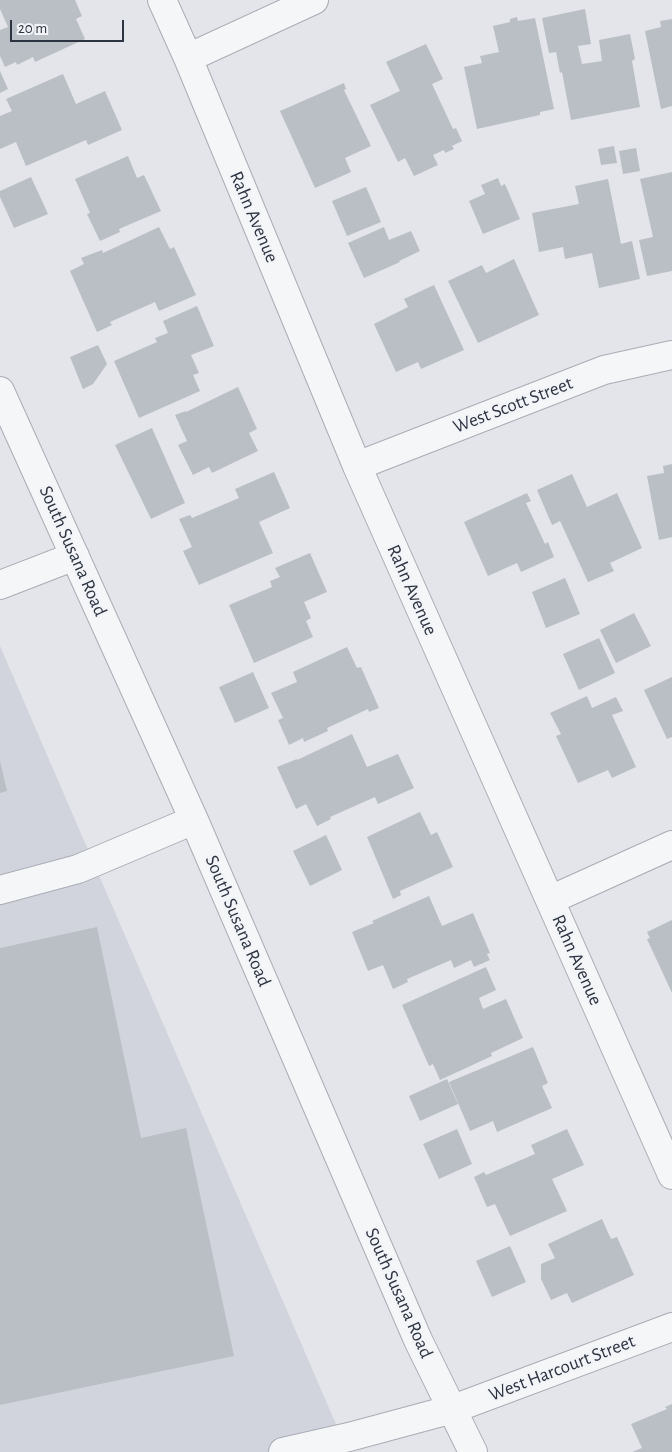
<!DOCTYPE html>
<html>
<head>
<meta charset="utf-8">
<style>
	body { margin:0 }
	#map { position:relative; width:672px; height:1452px; overflow:hidden; background:#e3e5ea; font-family:"Alegreya Sans",sans-serif }
	canvas { display:block }
	.scale { position:absolute; left:10px; top:20px; width:114px; height:22px; box-sizing:border-box; border:2px solid #2c3341; border-top:0; padding-left:6px; font-size:15px; line-height:18px; white-space:nowrap; color:#2c3341; -webkit-text-stroke:4px #f2f4f7; paint-order:stroke }
</style>
</head>
<body>
<div id="map">
<canvas width="672" height="1452"></canvas>
<div class="scale">20 m</div>
</div>
<script>
const ctx = document.querySelector('canvas').getContext('2d');
ctx.lineJoin = 'round';
function fillPath(path, color) { ctx.fillStyle = color; ctx.fill(path, 'evenodd'); }
function stroke(path, color, width, dash) { ctx.strokeStyle = color; ctx.lineWidth = width; ctx.lineCap = dash ? 'butt' : 'round'; ctx.setLineDash(dash || []); ctx.stroke(path); }
function write(font, color, halo, rows, align = 'center') {
  ctx.font = font + ' "Alegreya Sans",sans-serif'; ctx.lineWidth = 4.5; ctx.setLineDash([]); ctx.textBaseline = 'middle'; ctx.strokeStyle = halo; ctx.fillStyle = color; for (const [text, x, y, turn = 0] of rows) {
    ctx.save(); ctx.translate(x, y); ctx.rotate((+turn || 0) * Math.PI / 180); ctx.textAlign = isNaN(turn) ? turn : align; if (halo) ctx.strokeText(text, 0, 0); ctx.fillText(text, 0, 0); ctx.restore();
  }
}
fillPath(new Path2D(`
	M0 646 348 1452H0Z`), '#d1d4dc');
fillPath(new Path2D(`
	M0 0H75L82 16 76 19 85 39 35 62 33 57 17 65 16 62 5 67 0 56V30L8 27 0 9Z
	M585 9 591 44 578 46 582 64 602 61 599 40 630 34 635 59 632 61 640 107 571 120 562 72 560 73 556 52 549 53 542 18Z
	M517 17 518 21 535 18 554 109 540 112V115L477 129 464 67 482 63 480 56 499 52 493 26 510 22V19Z
	M672 19V106L661 109 645 31 661 27 660 21Z
	M426 44 443 79 432 84 453 129 456 128 462 141 452 146 454 149 445 153 444 150 433 155 438 165 414 176 405 158 398 162 370 105 400 91 386 62Z
	M0 71 8 89 0 93Z
	M63 74 76 104 105 91 122 130 88 145 86 140 26 166 16 142 0 149V116L12 111 6 99Z
	M344 83 346 89 344 90 371 146 345 158 351 172 315 188 280 111Z
	M614 146 617 163 601 165 598 149Z
	M636 148 640 171 623 174 619 151Z
	M128 156 137 178 144 175 161 211 119 229 120 232 100 241 87 214 90 213 75 179Z
	M672 172V271L647 276 639 240 653 237 640 179Z
	M31 177 48 214 14 228 0 197V191Z
	M498 178 501 186 505 184 520 219 483 234 469 201 485 194 481 185Z
	M608 179 621 244 632 241 640 279 599 288 592 253 565 259 563 247 539 252 532 213 579 204 575 186Z
	M366 187 381 222 347 236 332 201Z
	M159 227 170 249 174 247 196 295 159 311 155 302 110 322 112 325 97 332 70 271 84 264 81 258 102 250 103 253Z
	M384 227 389 240 411 231 420 251 399 261 400 262 364 278 348 243Z
	M514 259 539 315 478 343 448 281 482 265 486 273Z
	M434 285 464 350 421 369 418 362 396 372 374 324 408 307 404 299Z
	M197 306 214 346 191 355 199 373 193 375 200 391 139 418 114 361 157 342 155 338 168 333 163 321Z
	M98 345 107 364 93 384 83 389 70 357Z
	M238 387 257 429 249 433 258 451 212 473 209 467 193 475 178 445 187 441 175 415 186 411V412Z
	M152 428 185 503 151 519 115 445Z
	M672 464V537L659 540 647 476 664 473 663 466Z
	M274 472 290 508 259 522 273 553 199 585 183 551 192 547 179 519 190 515 192 518 239 498 235 489Z
	M572 474 587 507 617 493 642 548 610 563 614 571 588 582 560 521 552 525 537 490Z
	M527 493 531 501 526 503 545 544 548 542 554 557 521 572 517 563 488 576 464 522Z
	M310 553 327 592 304 602 311 618 306 621 313 637 254 663 229 605 272 587 270 581 280 577 275 568Z
	M565 578 580 614 546 628 532 592Z
	M634 613 651 646 616 663 600 630Z
	M599 638 615 673 579 690 563 654Z
	M347 647 357 668 361 667 379 708 369 712 368 709 327 728 328 731 304 742 303 738 289 745 278 720 283 718 271 693 297 682 293 672Z
	M253 672 269 708 235 723 219 687Z
	M672 677V737L667 739 644 690Z
	M587 696 592 708 616 697 623 711 612 715 636 767 612 778 608 770 578 783 556 736 561 734 550 713Z
	M352 734 367 767 398 754 414 788 378 804 375 797 330 817 331 819 317 826 306 804 296 809 277 767 297 759V760Z
	M0 761 7 791 0 793Z
	M420 812 431 835 437 832 453 867 400 891 401 895 393 899 367 837Z
	M326 835 342 870 310 886 293 851Z
	M429 896 442 926 473 913 490 953 487 954 490 960 474 967 471 960 454 968 451 960 407 979 408 982 393 989 383 965 368 971 352 932 374 923 372 921Z
	M672 920V993L647 939 650 938 647 932Z
	M97 927 141 1138 186 1128 234 1356 0 1405V948Z
	M486 967 496 990 479 998 483 1009 506 999 523 1038 491 1053 492 1056 440 1080 433 1064 429 1066 402 1005Z
	M533 1047 548 1083 542 1086 552 1108 497 1132 493 1121 470 1131 449 1082Z
	M447 1079 458 1104 420 1121 409 1096Z
	M457 1129 472 1164 439 1179 423 1144Z
	M567 1129 584 1165 552 1179 567 1211 510 1236 495 1204 487 1207 474 1177 484 1172 486 1175 535 1154 531 1145Z
	M602 1219 611 1239 617 1237 634 1275 572 1303 567 1293 551 1300 541 1279V1264L555 1258 548 1244Z
	M510 1246 526 1282 492 1297 476 1261Z
	M672 1404V1452H632L642 1448 631 1424 667 1409 665 1407Z`), '#babfc6');
const minor = new Path2D(`
	M162 0 188 58 357 466 672 1175
	M188 58 314 0
	M0 391 194 820 418 1340 473 1452
	M357 466 604 370 672 355
	M0 585 75 556
	M0 890 78 869 194 820
	M550 900 672 845
	M283 1452 349 1437 453 1409 672 1327`);
stroke(minor, '#a8acb4', 30);
stroke(minor, '#f5f6f8', 28);
write('19px', '#2c3341', '#f2f4f7', [
	["Rahn Avenue",254,217,67],
	["West Scott Street",513,405,-21],
	["South Susana Road",73,551,66],
	["Rahn Avenue",412,590,66],
	["South Susana Road",238,921,67],
	["Rahn Avenue",577,960,66],
	["South Susana Road",399,1293,66],
	["West Harcourt Street",562,1368,-21]
]);
</script>
</body>
</html>
